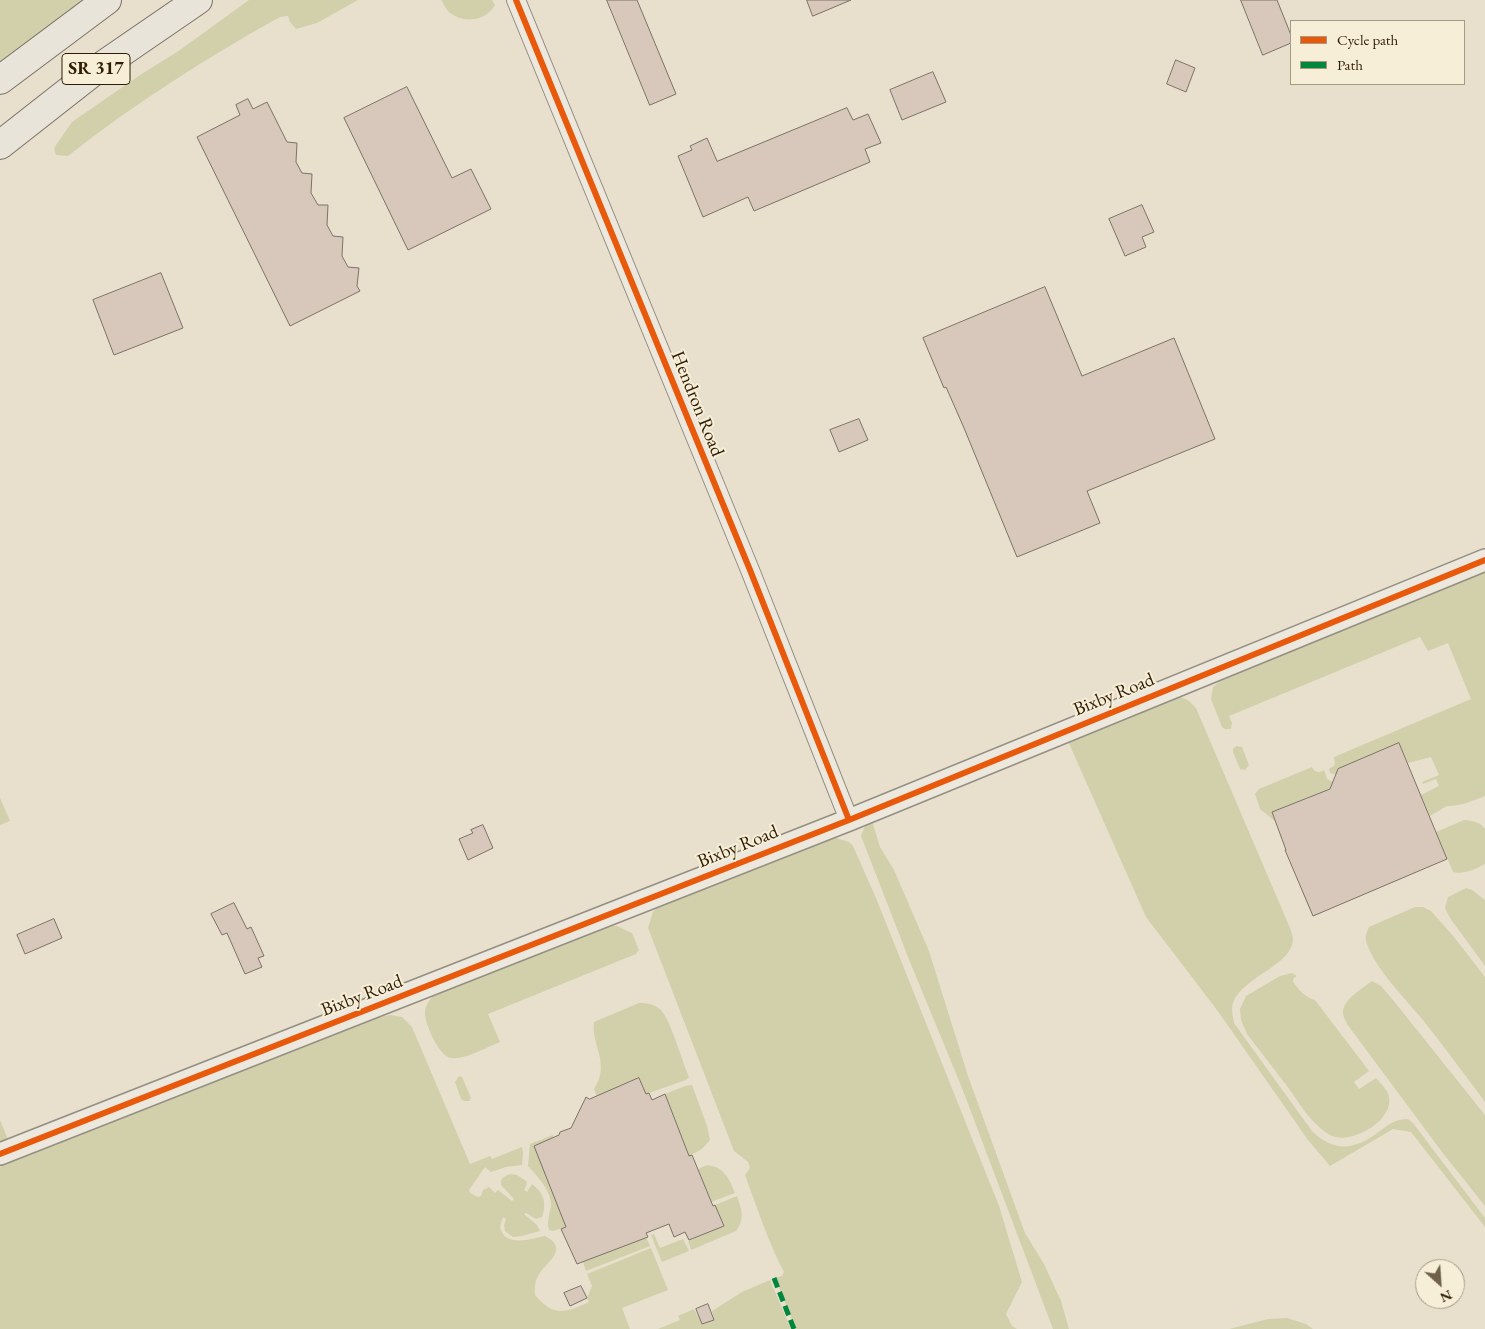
<!DOCTYPE html>
<html>
<head>
<meta charset="utf-8">
<style>
	body { margin:0 }
	#map { position:relative; width:1485px; height:1329px; overflow:hidden; background:#e8e0cd; font-family:"EB Garamond",serif }
	canvas { display:block }
	.legend { position:absolute; left:1290px; top:20px; width:175px; height:65px; box-sizing:border-box; background:#f7eed7; border:1px solid #a79a83; margin:0; padding:6px 9px; list-style:none; font-size:15px; color:#2e1c04 }
	.legend li { display:flex; align-items:center; gap:10px; height:25px }
	.legend b { width:25px; border:1px solid #a79a83 }
	.north { position:absolute; left:1415px; top:1259px; width:50px; height:50px; box-sizing:border-box; background:#f7eed7; border:1px solid #a79a83; border-radius:50%; rotate:154deg; font-size:14px; font-weight:700; line-height:20px; text-align:center; color:#2e1c04 }
	.north::after { content:''; display:block; margin:auto; width:18px; height:22px; background:#6f614a; clip-path:polygon(50% 0,100% 100%,50% 72%,0 100%) }
</style>
</head>
<body>
<div id="map">
<canvas width="1485" height="1329"></canvas>
<ul class="legend">
<li><b style="height:6px;background:#e8590c"></b>Cycle path</li>
<li><b style="height:6px;background:#00873e"></b>Path</li>
</ul>
<div class="north">N</div>
</div>
<script>
const ctx = document.querySelector('canvas').getContext('2d');
ctx.lineJoin = 'round';
function fillPath(path, color) { ctx.fillStyle = color; ctx.fill(path, 'evenodd'); }
function stroke(path, color, width, dash) { ctx.strokeStyle = color; ctx.lineWidth = width; ctx.lineCap = dash ? 'butt' : 'round'; ctx.setLineDash(dash || []); ctx.stroke(path); }
function write(font, color, halo, rows, align = 'center') {
  ctx.font = font + ' "EB Garamond",serif'; ctx.lineWidth = 4; ctx.setLineDash([]); ctx.textBaseline = 'middle'; ctx.strokeStyle = halo; ctx.fillStyle = color; for (const [text, x, y, turn = 0] of rows) {
    ctx.save(); ctx.translate(x, y); ctx.rotate((+turn || 0) * Math.PI / 180); ctx.textAlign = isNaN(turn) ? turn : align; if (halo) ctx.strokeText(text, 0, 0); ctx.fillText(text, 0, 0); ctx.restore();
  }
}
fillPath(new Path2D(`
	M0 0H84L0 64Z
	M249 0H358L317 23 296 29 290 22 288 16 280 17C206 58 134 104 68 156L56 155 54 148 72 122 140 75 177 52Z
	M441 0H492L495 5C486 21 465 24 450 13 446 10 444 4 441 0Z
	M1485 569V796C1474 800 1459 807 1447 806L1430 816 1421 795 1439 786 1436 779 1423 784 1422 782 1439 775 1431 757 1408 763 1399 743 1338 769 1339 774 1336 775 1330 773 1329 769 1335 765 1334 757 1471 699 1448 643 1428 651 1420 637 1229 716 1232 723 1231 729H1225L1222 727 1211 699 1213 687 1222 679V677Z
	M1178 696 1188 700 1196 708 1290 928C1291 931 1293 936 1293 940 1292 965 1241 978 1233 1003 1231 1009 1233 1017 1234 1023L1312 1131C1335 1153 1355 1150 1380 1131 1389 1124 1395 1119 1408 1119L1413 1123 1485 1218V1227L1411 1132 1393 1129 1330 1166 1308 1140 1217 1010 1146 917 1067 739Z
	M1236 746 1242 747 1249 765 1245 770 1240 769 1233 752V749Z
	M1312 767C1314 772 1318 773 1323 771L1324 770 1327 779 1333 782 1334 787 1272 812 1276 822 1260 809 1255 794 1259 789Z
	M0 798 10 821 0 825Z
	M1464 820C1473 821 1479 821 1485 829V864C1476 869 1463 875 1453 872L1436 832Z
	M872 821 880 847 894 870 929 951 968 1076 1025 1233 1044 1264 1061 1301 1069 1329H1053L962 1088 910 962 861 836 865 826Z
	M833 837 849 842 853 846 876 898 999 1206 1022 1282 1006 1314 1012 1326 1017 1329H796L775 1278 782 1276 784 1272C768 1242 757 1207 745 1175L750 1168 748 1162 734 1151 648 928 653 912 659 905Z
	M1466 888 1472 890 1485 900V966L1450 918 1445 908 1448 897Z
	M1415 907H1423L1431 911 1454 937 1485 977V1102C1464 1074 1444 1046 1422 1019 1404 997 1374 968 1366 941 1365 935 1367 932 1369 927Z
	M609 926H617L632 933 639 950 636 954 488 1014 500 1042C487 1047 465 1060 451 1058 439 1056 425 1025 425 1013 425 1004 431 998 436 993Z
	M1292 973 1297 976 1294 978 1293 981C1297 989 1306 998 1315 1000L1369 1071 1354 1082 1359 1089 1376 1078C1380 1083 1388 1090 1389 1097 1394 1121 1350 1146 1330 1135 1311 1124 1300 1104 1287 1086 1274 1069 1260 1051 1247 1034L1241 1020 1240 1009 1246 996 1280 976Z
	M1372 981 1381 986 1393 1000 1485 1115V1206L1442 1152 1347 1024C1346 1021 1343 1017 1343 1013 1342 1000 1363 988 1372 981Z
	M639 1003C647 1003 655 1004 661 1010 671 1021 682 1061 689 1077L686 1080 646 1094 639 1078 597 1097 594 1089C611 1063 591 1046 594 1022Z
	M390 1015 402 1017 412 1027 470 1164 490 1156 492 1159 522 1147 523 1153 522 1165 506 1167 491 1172 485 1167 469 1190 470 1193 478 1197 481 1196 483 1190 489 1187 495 1193 498 1190 512 1201 514 1199 501 1185V1180C507 1172 516 1173 523 1179 525 1180 526 1181 527 1182 527 1183 525 1189 524 1190L527 1192 532 1184C544 1193 547 1203 542 1217L536 1219 526 1213 524 1214 537 1225 540 1231 522 1236 513 1237 505 1231 504 1225 506 1219 503 1217 500 1227C505 1248 530 1239 545 1236 571 1249 545 1263 538 1276 535 1282 534 1288 535 1295 553 1317 566 1313 589 1302L587 1298 592 1286 587 1274 651 1248 668 1290 622 1308 630 1329H0V1163L363 1021Z
	M459 1076 462 1077 471 1098 469 1101H464L461 1099 455 1082Z
	M692 1085 707 1126 710 1140 702 1149 689 1156 665 1094 685 1086Z
	M0 1120 9 1142 0 1145Z
	M553 1135 566 1227 553 1231 549 1230C546 1220 551 1212 551 1203 550 1189 536 1175 528 1166L530 1144Z
	M707 1165C724 1167 729 1178 735 1193L711 1202 698 1169Z
	M737 1196C742 1211 745 1218 736 1231L691 1250 688 1241 724 1226 715 1205Z
	M654 1234 660 1248 683 1239 689 1251 662 1262 651 1235Z
	M646 1237 650 1246 586 1271 583 1262Z
	M770 1280 791 1329H658L680 1320 678 1316 694 1309 702 1324 714 1320 712 1311 742 1292Z
	M1287 1318 1306 1324 1313 1329H1229L1268 1319Z`), '#d1d0ab');
const building = new Path2D(`
	M607 0H637L676 94 650 105Z
	M807 0H851L813 16Z
	M1241 0H1277L1291 35V43L1263 55Z
	M1176 60 1195 68 1186 92 1167 84Z
	M933 72 946 102 902 120 890 90Z
	M407 87 452 178 471 169 491 209 408 250 344 118Z
	M248 99 253 109 267 102 287 142 297 143 296 162 302 173 312 174 311 193 318 205H328L327 225 333 236 343 237 342 256 348 267 359 268 357 286 360 291 290 326 197 137 240 115 236 105Z
	M847 108 853 120 868 114 881 143 865 149 870 162 754 211 748 197 703 217 678 156 692 150 690 146 707 138 717 161Z
	M1142 205 1154 232 1142 237 1146 247 1125 256 1109 219Z
	M161 273 183 328 114 355 93 300Z
	M1045 287 1082 376 1174 338 1215 439 1087 491 1100 523 1017 557 964 428 946 387 944 388 923 338Z
	M859 419 868 440 839 452 830 430Z
	M1399 743 1447 859 1313 916 1285 850H1286L1272 812 1330 789 1338 769Z
	M483 825 493 848 468 860 459 839 473 833 471 830Z
	M234 903 247 929 251 927 264 956 258 958 262 967 245 974 227 933 222 935 211 914Z
	M54 919 62 938 25 954 17 935Z
	M639 1078 646 1094 649 1093 652 1100 665 1094 689 1156 692 1155 713 1206 715 1205 724 1226 689 1240 685 1232 674 1237 669 1224 646 1233 648 1237 577 1264 561 1229 566 1227 534 1146 559 1135 560 1132 571 1128 586 1097 589 1099Z
	M581 1286 587 1298 570 1306 564 1293Z
	M708 1304 714 1320 702 1324 696 1309Z`);
fillPath(building, '#d8c8bb');
stroke(building, '#7a7366', 1);
const minor = new Path2D(`
	M516 0 750 570 849 820`);
const tertiary = new Path2D(`
	M0 1154 849 820 1485 560`);
const primary = new Path2D(`
	M0 80 107 0
	M0 145 93 72 198 0`);
stroke(minor, '#958e81', 20);
stroke(tertiary, '#958e81', 24);
stroke(primary, '#7a7366', 30);
stroke(minor, '#ece8de', 18);
stroke(tertiary, '#ece8de', 21);
stroke(primary, '#e9e4d9', 28);
stroke(new Path2D(`
	M774 1278 794 1329`), '#00873e', 5, [10, 5]);
stroke(new Path2D(`
	M516 0 750 570 849 820
	M0 1154 849 820 1485 560`), '#e8590c', 6);
for (const [x, y, w] of [
	[96,69,68]
]) { const box = new Path2D(); box.roundRect(x - w / 2, y - 15.5, w, 31, 4); ctx.fillStyle = '#f7eed7'; ctx.fill(box); stroke(box, '#2e1c04', 1); }
write('bold 18px', '#2e1c04', null, [
	["SR 317",96,69]
]);
write('19px', '#2e1c04', '#f7eed7', [
	["Hendron Road",697,404,68],
	["Bixby Road",1114,695,-22],
	["Bixby Road",738,847,-22],
	["Bixby Road",362,996,-21]
]);
</script>
</body>
</html>
